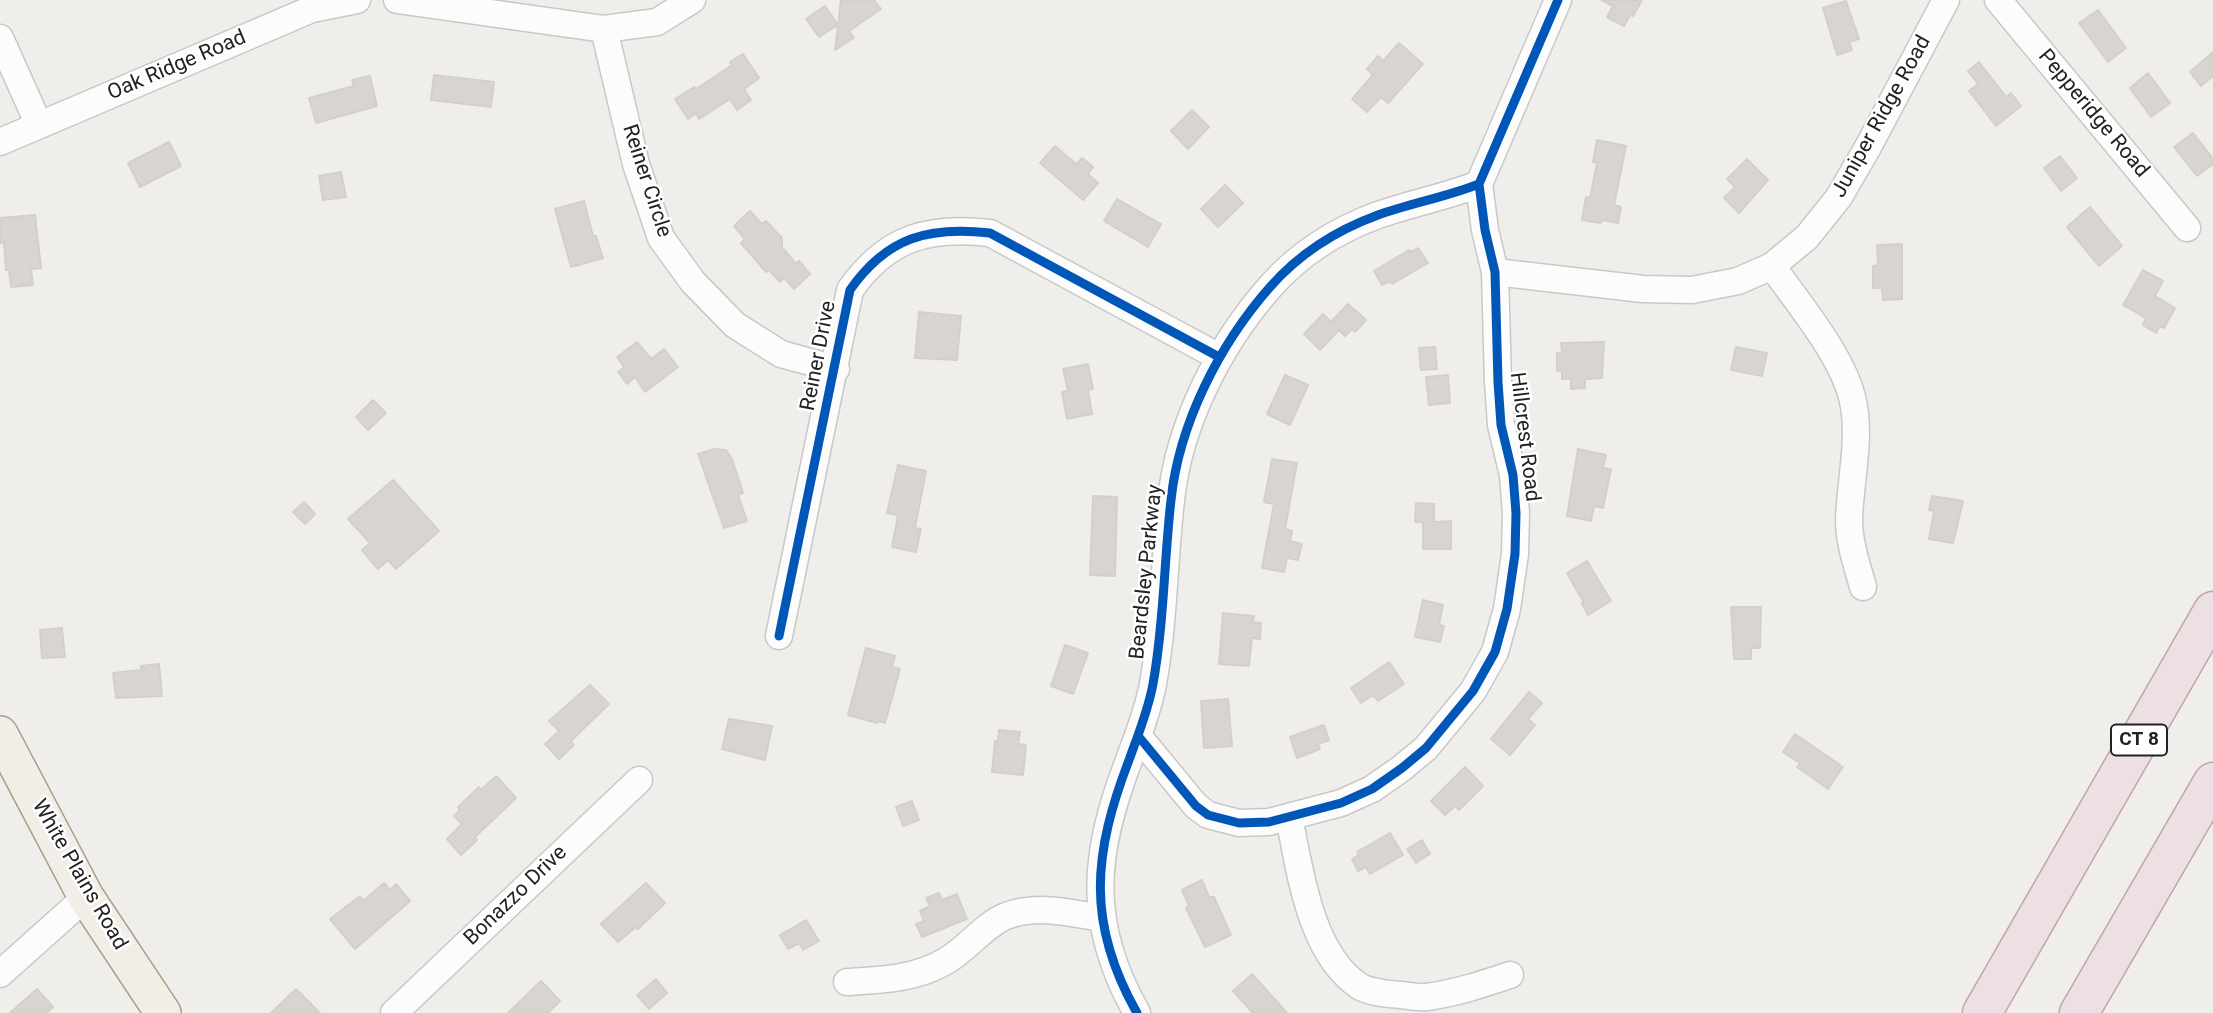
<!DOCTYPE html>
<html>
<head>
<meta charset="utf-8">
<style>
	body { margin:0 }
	canvas { display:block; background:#f0eeeb }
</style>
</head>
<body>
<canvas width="2213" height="1013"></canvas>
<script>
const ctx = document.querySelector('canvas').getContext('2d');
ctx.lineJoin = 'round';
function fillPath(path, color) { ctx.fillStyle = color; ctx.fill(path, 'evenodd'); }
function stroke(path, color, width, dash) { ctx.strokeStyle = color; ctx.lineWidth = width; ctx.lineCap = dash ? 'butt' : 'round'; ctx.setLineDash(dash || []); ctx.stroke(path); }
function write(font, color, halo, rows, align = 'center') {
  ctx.font = font + ' Roboto,sans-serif'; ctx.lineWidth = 5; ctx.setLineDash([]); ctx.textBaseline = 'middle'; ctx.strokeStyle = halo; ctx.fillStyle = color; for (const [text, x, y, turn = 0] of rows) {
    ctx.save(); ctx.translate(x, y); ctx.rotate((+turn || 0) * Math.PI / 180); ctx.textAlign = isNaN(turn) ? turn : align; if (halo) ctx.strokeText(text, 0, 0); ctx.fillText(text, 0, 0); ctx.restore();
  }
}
const building = new Path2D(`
	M841 0H874L881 9 849 31 854 38 835 50Z
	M1601 0H1642L1633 16 1630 15 1624 26 1607 17 1613 6Z
	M1846 1 1859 39 1849 42 1852 50 1837 55 1823 8Z
	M825 6 838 25 819 37 806 19Z
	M2098 10 2126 48 2108 62 2079 23Z
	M1399 43 1423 64 1388 103 1381 97 1367 112 1352 99 1373 75 1367 69 1378 56 1383 61Z
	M2213 52V76L2201 86 2190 72Z
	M743 54 759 78 744 89 751 100 737 110 730 99 699 119 696 113 688 119 675 99 694 87 696 89 732 65 730 62Z
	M1979 62 2006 97 2011 93 2021 106 1996 126 1969 91 1978 84 1968 71Z
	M2148 73 2170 103 2151 117 2130 88Z
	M434 75 494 82 491 107 431 100Z
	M370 76 377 106 316 123 309 98 354 86 352 80Z
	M1192 110 1209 127 1188 149 1171 131Z
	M2193 133 2213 159V164L2197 176 2174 147Z
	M1597 140 1626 146 1614 205 1621 207 1618 223 1602 220 1601 223 1582 220 1586 197 1590 198 1597 163 1593 162Z
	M169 142 181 166 140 187 128 163Z
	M1055 146 1076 164 1082 158 1093 167 1088 174 1098 183 1083 200 1040 163Z
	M2060 156 2077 178 2061 191 2044 168Z
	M1747 159 1768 180 1739 213 1724 198 1735 187 1727 179Z
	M341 172 346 197 323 200 319 176Z
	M1225 185 1243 203 1218 227 1201 209Z
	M1117 199 1161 224 1148 247 1104 221Z
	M584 201 593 236H596L603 258 571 267 555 209Z
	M2090 207 2122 246 2099 266 2067 227Z
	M750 211 762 224 766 221 782 238V247L796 264 799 261 810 274 794 289 784 278 780 282 769 270 766 272 741 243 745 239 734 226Z
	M35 215 41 268 31 269 33 285 11 287 9 270H6L4 242 0 243V218Z
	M1902 244V299L1883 300 1882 288H1873V266L1878 265 1877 245Z
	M1418 248 1428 263 1392 284 1390 281 1382 285 1374 271 1409 250 1411 252Z
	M2143 270 2163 281 2155 296 2175 308 2164 328 2160 326 2156 333 2143 325 2146 318 2123 305Z
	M1348 304 1366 320 1355 332 1352 329 1345 336 1339 330 1320 350 1304 334 1323 314 1331 322Z
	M919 312 961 316 957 360 915 358Z
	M637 342 651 359 664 349 678 367 645 392 635 377 627 384 618 372 624 367 617 357Z
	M1604 342 1602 378 1585 379V388L1571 389V379H1562V371H1557V353H1562L1561 343Z
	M1435 347 1437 369 1421 370 1419 348Z
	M1736 347 1767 353 1762 376 1731 370Z
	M1088 364 1093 389 1088 390 1092 414 1067 419 1062 392 1068 391 1063 369Z
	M1285 375 1308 385 1290 425 1267 414Z
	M1448 375 1450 403 1429 405 1426 377Z
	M373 400 386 413 368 430 356 417Z
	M714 449 726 450 732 459 743 493 738 495 747 521 724 528 698 454Z
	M1578 449 1606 455 1603 468 1611 469 1603 508 1594 506 1591 521 1567 516Z
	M1272 459 1297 463 1285 529 1292 531 1290 541 1302 544 1298 560 1287 558 1284 572 1262 568 1274 504 1264 502Z
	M898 465 926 471 915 528 921 529 916 552 892 547 898 515 887 513Z
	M393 480 439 531 396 569 388 560 378 569 362 550 370 543 348 519Z
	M1093 496 1117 497 1115 576 1090 575Z
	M1932 496 1963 501 1953 543 1929 539 1934 511 1929 510Z
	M304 502 315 514 305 524 293 512Z
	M1416 503 1434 504V522L1451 521V549H1423V522H1415Z
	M1587 561 1611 601 1588 615 1582 604 1583 601 1567 573Z
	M1423 600 1443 605 1439 625 1444 626 1440 642 1415 637Z
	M1731 607H1761L1760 648H1751V659H1734Z
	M1223 613 1254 616 1253 622 1261 623 1260 639 1252 638 1249 666 1219 664Z
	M62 628 65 657 42 658 40 630Z
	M1065 645 1088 653 1073 694 1051 686Z
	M866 648 895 656 892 667 900 669 885 723 878 721 877 723 848 715Z
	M1389 662 1404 684 1378 701 1373 695 1361 703 1351 688Z
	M159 664 162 696 116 698 113 673 141 670V666Z
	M590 685 609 704 571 741 574 745 559 759 545 744 559 731 549 721Z
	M1529 692 1542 703 1528 719 1535 725 1510 755 1491 739Z
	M1228 699 1232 746 1204 748 1201 701Z
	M729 719 772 726 765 760 722 749Z
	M1324 725 1329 740 1318 744 1320 749 1297 758 1290 737Z
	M999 730 1020 732 1018 744 1026 745 1023 775 992 772 995 741H998Z
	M1795 734 1843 767 1828 789 1797 767 1800 763 1783 752Z
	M1465 767 1483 786 1459 810 1455 806 1445 815 1431 801Z
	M496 776 516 798 475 837 477 840 461 855 447 839 462 824 454 816 460 810 458 807 479 787 481 790Z
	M912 801 919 820 903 826 896 807Z
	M1390 833 1403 855 1370 874 1366 867 1358 871 1352 859 1359 855 1357 852Z
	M1422 840 1430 854 1416 863 1407 849Z
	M1202 880 1209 897H1214L1231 935 1205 947 1186 908 1189 906 1182 890Z
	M384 883 390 890 396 884 410 901 355 949 330 919 360 896 363 901Z
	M646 883 665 903 638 929 636 927 618 942 601 924Z
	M939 893 942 900 957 894 967 919 922 937 916 924 924 921 920 911 930 906 926 898Z
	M806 920 819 941 803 950 799 943 788 949 780 935Z
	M1252 974 1287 1013H1253L1233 991Z
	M656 979 667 993 649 1009 637 995Z
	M541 981 560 1001 548 1013H508Z
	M37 989 53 1007 46 1013H10Z
	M296 989 320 1013H271Z`);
fillPath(building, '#d7d4d2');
stroke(building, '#d3d0cc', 2);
const minor = new Path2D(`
	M397 0 604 29 657 22 692 0
	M1998 0 2187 228
	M604 29 636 164 661 238 693 282 735 325 781 354 836 369
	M0 38 39 125
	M0 142 312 9 357 0
	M1772 266C1798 303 1841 354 1852 397 1862 436 1850 480 1849 520 1849 543 1857 565 1863 587
	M1495 272 1643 289 1692 290 1738 281 1772 266 1807 237 1839 197 1868 147 1946 0
	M779 636 850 290C887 237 929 226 990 233L1219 357
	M1139 737 1196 806 1208 815 1239 823 1269 822 1341 803 1372 789 1402 768 1426 748 1473 691 1495 652 1507 609 1515 554 1516 513 1513 475 1501 425 1498 382 1495 272 1485 230 1479 184
	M1289 817C1300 871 1310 953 1359 986 1371 993 1388 994 1401 995 1409 996 1419 998 1427 997 1456 993 1483 984 1510 975
	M0 974 86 897
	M847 982C881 980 916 979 946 961 967 949 984 925 1006 916 1037 904 1071 913 1102 918
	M394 1013 639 780
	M1137 1013C1086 923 1093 854 1129 760 1138 735 1148 711 1153 684 1164 623 1164 562 1171 500 1179 424 1219 345 1270 287 1299 254 1337 230 1378 215 1412 203 1446 197 1479 184L1558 0`);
const major = new Path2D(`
	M0 734 86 897 163 1013`);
const highway = new Path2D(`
	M1982 1013 2213 611
	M2079 1013 2213 782`);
stroke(minor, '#c9c8c7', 29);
stroke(major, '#a79c86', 38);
stroke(highway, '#c5a2ac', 41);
stroke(minor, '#fdfcfc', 26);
stroke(major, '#f3ede7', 35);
stroke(highway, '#ece0e2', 38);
stroke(new Path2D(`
	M779 636 850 290C887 237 929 226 990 233L1219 357
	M1139 737 1196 806 1208 815 1239 823 1269 822 1341 803 1372 789 1402 768 1426 748 1473 691 1495 652 1507 609 1515 554 1516 513 1513 475 1501 425 1498 382 1495 272 1485 230 1479 184
	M1137 1013C1086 923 1093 854 1129 760 1138 735 1148 711 1153 684 1164 623 1164 562 1171 500 1179 424 1219 345 1270 287 1299 254 1337 230 1378 215 1412 203 1446 197 1479 184L1558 0`), '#0057b8', 9);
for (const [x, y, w] of [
	[2139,740,56]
]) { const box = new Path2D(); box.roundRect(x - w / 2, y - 15.5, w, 31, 5); ctx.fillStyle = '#fff'; ctx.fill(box); stroke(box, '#222', 2); }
write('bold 19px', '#222', null, [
	["CT 8",2139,740]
]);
write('21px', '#222', '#fff', [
	["Oak Ridge Road",177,66,-23],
	["Pepperidge Road",2093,114,50],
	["Juniper Ridge Road",1882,117,-61],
	["Reiner Circle",646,181,72],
	["Reiner Drive",819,356,-79],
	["Hillcrest Road",1524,437,83],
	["Beardsley Parkway",1147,572,-84],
	["White Plains Road",79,875,60],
	["Bonazzo Drive",516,896,-44]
]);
</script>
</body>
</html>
